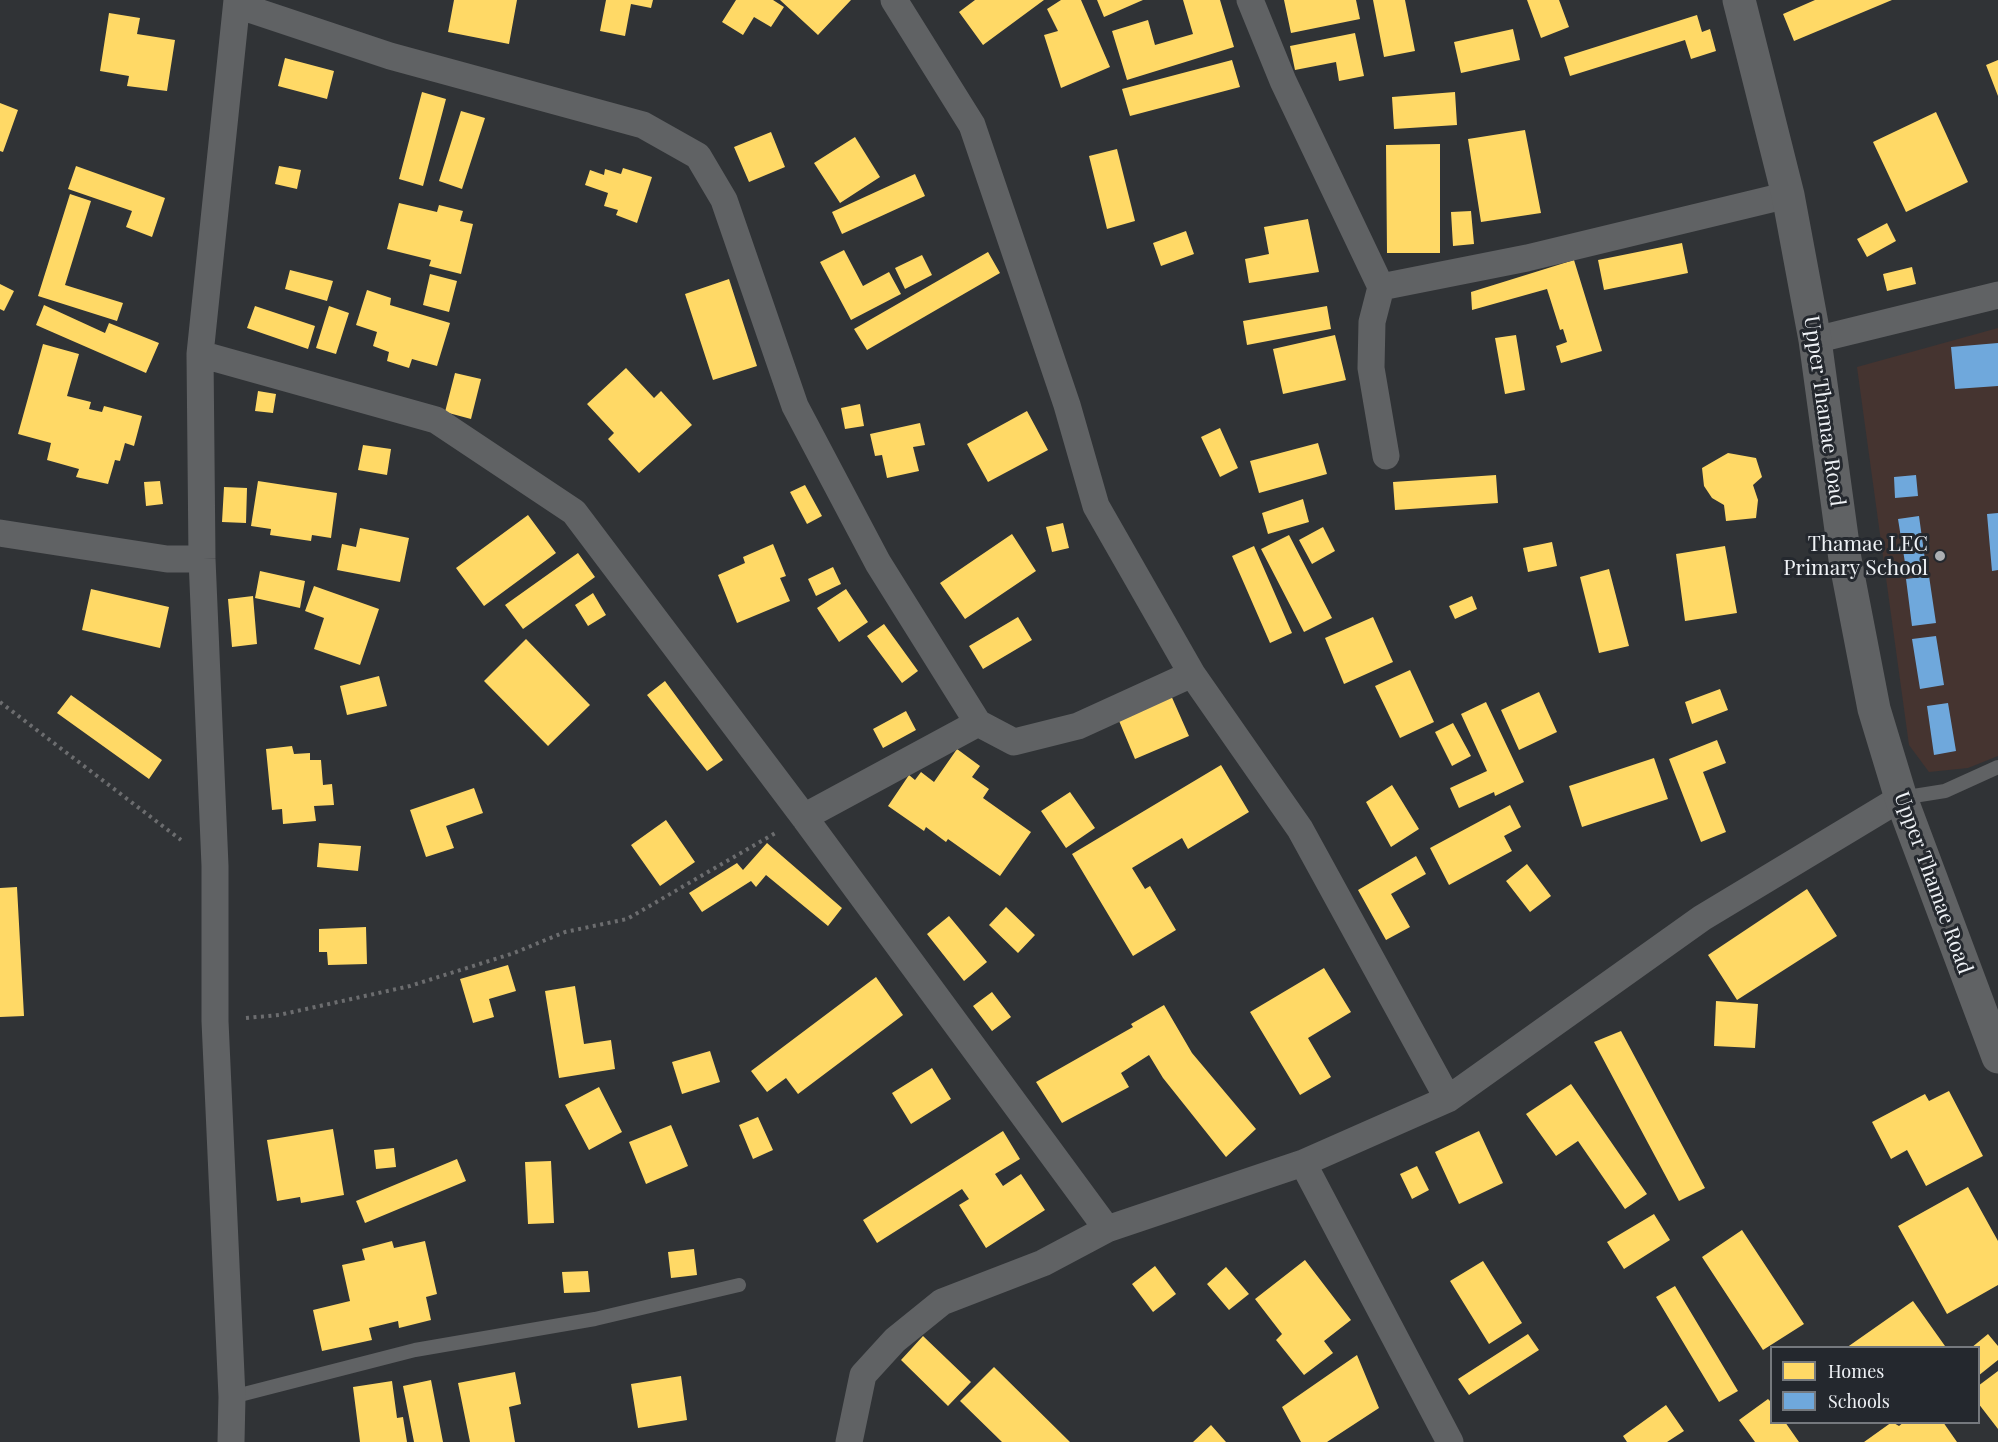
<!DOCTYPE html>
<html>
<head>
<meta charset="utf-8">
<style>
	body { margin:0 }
	#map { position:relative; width:1998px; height:1442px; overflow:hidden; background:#303336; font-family:"Playfair Display",serif }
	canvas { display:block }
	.legend { position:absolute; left:1770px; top:1346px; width:210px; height:78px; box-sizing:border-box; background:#24282e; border:2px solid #75797e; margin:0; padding:8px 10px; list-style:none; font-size:18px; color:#eff2f6 }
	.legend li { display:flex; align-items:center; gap:12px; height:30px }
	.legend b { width:30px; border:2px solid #75797e }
</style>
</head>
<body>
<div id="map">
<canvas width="1998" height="1442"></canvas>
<ul class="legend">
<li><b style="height:16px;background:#ffd966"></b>Homes</li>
<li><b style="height:16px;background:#6fa8dc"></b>Schools</li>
</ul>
</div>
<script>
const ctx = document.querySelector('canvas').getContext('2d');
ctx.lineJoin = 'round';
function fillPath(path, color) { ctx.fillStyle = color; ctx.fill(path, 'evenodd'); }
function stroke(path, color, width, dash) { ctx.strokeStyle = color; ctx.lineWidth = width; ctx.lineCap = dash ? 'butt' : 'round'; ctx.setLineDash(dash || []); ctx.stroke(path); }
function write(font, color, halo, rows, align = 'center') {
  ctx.font = font + ' "Playfair Display",serif'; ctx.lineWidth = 6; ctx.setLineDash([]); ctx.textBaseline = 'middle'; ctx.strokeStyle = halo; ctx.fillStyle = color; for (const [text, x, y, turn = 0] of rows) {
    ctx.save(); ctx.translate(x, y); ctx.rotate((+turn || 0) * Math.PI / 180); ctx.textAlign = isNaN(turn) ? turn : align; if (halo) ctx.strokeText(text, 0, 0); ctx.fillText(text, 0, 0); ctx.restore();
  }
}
fillPath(new Path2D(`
	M1998 328V756L1968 768 1929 772 1909 745 1857 367Z`), '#453430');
fillPath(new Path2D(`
	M454 0H517L509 44 448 32Z
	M606 0H653L651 8 631 4 625 36 600 31Z
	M736 0H773L784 7 771 27 754 17 743 35 722 22Z
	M780 0H851L818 35Z
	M975 0H1044L983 45 959 12Z
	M1061 0H1081L1110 67 1061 88 1044 35 1058 31 1047 9Z
	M1097 0H1143L1104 17Z
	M1183 0H1220L1234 47 1127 80 1112 31 1148 20 1155 45 1193 34Z
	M1284 0H1356L1360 19 1291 33Z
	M1373 0H1405L1415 51 1384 57Z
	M1527 0H1559L1569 27 1541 38Z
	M1815 0H1892L1794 41 1783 14Z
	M109 13 140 18 137 34 175 40 167 91 127 86 129 76 100 71Z
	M1697 15 1702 32 1710 29 1716 51 1691 59 1685 40 1570 76 1564 57Z
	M1513 29 1520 60 1461 73 1454 42Z
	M1355 33 1364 76 1339 81 1336 62 1295 70 1290 46Z
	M285 58 334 71 327 99 278 86Z
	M1232 60 1240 87 1130 116 1122 89Z
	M1998 60V96L1986 65Z
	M422 92 446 99 423 186 399 179Z
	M1455 92 1457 125 1394 129 1392 97Z
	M0 103 18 110 3 152 0 151Z
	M461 111 485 118 462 189 439 181Z
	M1936 112 1968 182 1906 212 1873 142Z
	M1525 130 1541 213 1481 222 1468 139Z
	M771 132 785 167 749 182 734 147Z
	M855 137 880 177 840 203 814 163Z
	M1440 144V253H1387L1386 145Z
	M1117 149 1135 221 1107 229 1089 156Z
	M76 166 165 198 152 237 126 227 132 211 68 189Z
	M279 166 301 170 297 189 275 184Z
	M623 168 652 177 637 223 616 215 618 210 604 206 608 193 585 185 590 170 604 175 605 169 621 174Z
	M915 174 925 196 842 234 832 212Z
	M70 194 91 201 65 285 123 303 117 321 38 296Z
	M399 203 437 212 439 205 463 211 460 221 473 224 461 274 429 266 431 260 387 249Z
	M1471 211 1474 244 1453 246 1451 212Z
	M1308 219 1319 272 1249 283 1245 259 1269 254 1264 227Z
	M1887 223 1896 241 1867 257 1857 239Z
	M1186 231 1194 254 1161 266 1153 243Z
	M1682 243 1688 273 1604 290 1598 260Z
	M844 250 863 286 889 272 901 294 851 320 820 262Z
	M988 252 1000 273 867 350 854 329Z
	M922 255 932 275 905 289 895 268Z
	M1574 260 1602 351 1561 363 1556 346 1567 342 1563 329 1560 330 1547 289 1472 310 1471 292Z
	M1912 267 1916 284 1887 291 1883 274Z
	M290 270 333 281 327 301 285 289Z
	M430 274 457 281 449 312 423 305Z
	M729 279 757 366 713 380 685 294Z
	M0 284 14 291 4 311 0 309Z
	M367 290 391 298 390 305 450 323 437 366 412 359 409 368 387 361 389 352 373 346 377 332 356 325Z
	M44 305 105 333 109 323 159 343 146 373 36 325Z
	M255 306 315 326 308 349 247 328Z
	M329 306 349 313 336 354 316 348Z
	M1327 306 1331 329 1247 345 1243 321Z
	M1335 335 1346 380 1283 394 1273 349Z
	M1516 335 1525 390 1505 394 1495 338Z
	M43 344 79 354 67 396 91 402 89 409 102 412 104 406 142 416 134 446 125 443 120 461 115 460 108 484 76 477 79 469 47 460 51 443 18 434Z
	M626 368 654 398 661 391 692 425 639 473 608 439 614 433 587 404Z
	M455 373 481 379 471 419 445 412Z
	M258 391 276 394 273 413 255 411Z
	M860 404 864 426 845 429 841 408Z
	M1027 411 1048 450 988 482 967 444Z
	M920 423 925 445 913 447 919 471 887 478 882 455 875 456 870 434Z
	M1220 428 1238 468 1220 477 1201 437Z
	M1318 443 1327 474 1259 493 1250 461Z
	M363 445 391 449 387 475 358 470Z
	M1728 453 1756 458 1762 477 1753 485 1758 500 1756 518 1726 521 1724 505 1712 498 1704 486 1702 468Z
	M1496 475 1498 503 1395 510 1393 482Z
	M160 481 163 504 146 506 144 482Z
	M258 481 337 493 331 538 312 535 311 541 270 535 271 529 251 526Z
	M805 485 822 516 807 524 790 492Z
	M224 487 247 488 246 523 222 522Z
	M1303 499 1309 522 1268 534 1262 513Z
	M528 515 556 553 484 606 456 568Z
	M1063 523 1069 548 1052 552 1046 527Z
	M1323 527 1335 551 1312 564 1299 540Z
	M360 528 409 538 400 582 337 570 342 544 356 547Z
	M1012 534 1036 571 965 619 940 583Z
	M1289 535 1332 618 1304 632 1261 549Z
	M1552 542 1557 566 1528 572 1523 548Z
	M773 544 786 576 780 578 790 601 737 623 718 575 745 563 743 557Z
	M1254 546 1292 633 1270 643 1232 556Z
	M1725 546 1737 613 1685 621 1676 554Z
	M578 553 595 577 523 629 505 605Z
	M833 567 841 584 816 596 808 579Z
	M1609 569 1629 646 1599 653 1580 577Z
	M260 571 305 581 300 608 255 598Z
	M314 586 379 609 360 665 314 649 324 618 305 611Z
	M91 589 169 607 160 648 82 630Z
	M846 589 868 622 839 642 817 608Z
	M593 593 606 615 588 626 575 605Z
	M253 596 257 644 232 647 228 599Z
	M1472 596 1477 609 1455 619 1449 606Z
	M1018 617 1032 640 983 669 969 646Z
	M1373 617 1393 662 1344 684 1325 638Z
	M884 624 918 671 902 683 867 636Z
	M526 639 590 705 548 746 484 681Z
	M1410 670 1434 722 1400 738 1375 686Z
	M379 676 387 706 347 715 340 686Z
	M665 681 723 760 707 771 647 695Z
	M1720 689 1728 710 1692 724 1685 702Z
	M1539 692 1557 732 1519 750 1501 710Z
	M1170 693 1189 736 1135 759 1117 716Z
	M71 695 162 760 149 779 57 713Z
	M1486 702 1524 782 1495 796 1494 792 1459 808 1450 788 1487 771 1461 714Z
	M906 711 916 730 883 748 873 729Z
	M1453 723 1471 756 1452 766 1435 732Z
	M1717 740 1726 763 1703 772 1726 832 1701 842 1669 759Z
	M292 746 294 754 310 753V760H321L323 785 332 784 334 805 314 806 316 821 283 824 282 809 272 810 266 749Z
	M957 749 980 766 972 777 989 789 983 798 1031 832 1000 876 948 839 946 842 926 827 924 831 888 806 909 775 915 780 921 772 934 782Z
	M1654 758 1668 799 1582 827 1569 786Z
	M1221 765 1249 812 1188 849 1182 838 1132 868 1145 889 1150 886 1176 930 1133 956 1072 854Z
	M1392 785 1419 829 1391 847 1366 802Z
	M474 788 483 813 446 826 454 848 426 857 410 810Z
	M1070 792 1095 828 1066 848 1041 811Z
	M1510 805 1521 827 1504 836 1512 851 1449 885 1430 848Z
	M666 820 695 862 660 886 631 845Z
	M319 843 361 846 358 871 317 867Z
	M767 843 842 908 828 926 766 875 756 887 751 881 702 912 689 893 737 863 743 870Z
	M1416 856 1426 874 1391 894 1410 927 1386 940 1358 890Z
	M1527 864 1551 896 1530 912 1506 881Z
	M17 887 24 1016 0 1017V888Z
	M1807 889 1837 936 1737 1000 1708 955Z
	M1006 907 1035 935 1018 953 989 925Z
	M949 916 987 962 964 981 927 934Z
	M366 927 367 964 328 965 327 952H319V929Z
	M508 965 516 991 489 999 494 1017 473 1023 460 979Z
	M1324 968 1351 1012 1308 1038 1331 1077 1300 1095 1250 1012Z
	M876 977 903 1015 798 1094 786 1078 767 1092 751 1071Z
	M575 986 584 1044 611 1040 615 1069 559 1078 545 991Z
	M992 992 1011 1017 992 1031 973 1006Z
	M1716 1001 1758 1004 1755 1048 1714 1046Z
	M1164 1005 1192 1053 1256 1129 1226 1157 1163 1078 1149 1055 1121 1073 1129 1087 1062 1123 1036 1082 1133 1027 1131 1024Z
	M1621 1031 1705 1188 1679 1201 1594 1042Z
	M710 1051 720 1082 682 1094 672 1062Z
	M932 1068 951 1099 911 1124 892 1093Z
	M1571 1084 1647 1194 1625 1209 1578 1141 1556 1156 1526 1114Z
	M599 1087 622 1132 589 1150 565 1105Z
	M1949 1091 1983 1156 1926 1186 1907 1150 1891 1159 1872 1122 1925 1094 1929 1101Z
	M758 1117 773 1150 753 1159 739 1125Z
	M671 1125 688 1166 646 1184 629 1142Z
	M333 1129 344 1195 301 1203 300 1197 277 1201 267 1140Z
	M1003 1131 1020 1159 995 1174 1003 1186 1021 1174 1045 1210 986 1248 959 1205 969 1199 962 1189 877 1243 863 1220Z
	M1479 1131 1503 1183 1459 1204 1435 1152Z
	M394 1148 396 1167 376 1169 374 1150Z
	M457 1159 466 1181 365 1223 356 1201Z
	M551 1161 554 1223 528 1224 525 1162Z
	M1417 1166 1429 1190 1412 1199 1400 1174Z
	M1968 1187 1998 1241V1285L1947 1314 1898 1226Z
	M1654 1214 1670 1240 1624 1269 1607 1242Z
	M1742 1230 1804 1324 1763 1350 1702 1257Z
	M392 1241 394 1248 425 1241 437 1294 426 1297 431 1320 399 1328 398 1321 369 1328 372 1340 322 1351 313 1310 350 1301 342 1265 365 1260 362 1249Z
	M694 1249 697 1275 671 1278 668 1252Z
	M1305 1260 1351 1320 1324 1341 1333 1353 1304 1375 1276 1340 1282 1334 1255 1299Z
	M1483 1261 1522 1323 1489 1344 1450 1281Z
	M1155 1266 1176 1294 1153 1312 1132 1284Z
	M1226 1267 1249 1294 1229 1310 1207 1284Z
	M588 1271 590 1292 564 1293 562 1272Z
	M1675 1286 1738 1391 1719 1402 1656 1297Z
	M1913 1301 1945 1346 1846 1348Z
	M1528 1334 1539 1350 1469 1395 1458 1379Z
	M1988 1334 1998 1346V1360L1978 1376V1348H1971Z
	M923 1336 971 1382 948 1406 901 1360Z
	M1357 1355 1379 1408 1327 1442H1301L1282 1407Z
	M994 1367 1070 1442H1002L960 1401Z
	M1998 1371V1429L1978 1403V1386Z
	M515 1372 521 1404 509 1407 515 1442H470L458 1383Z
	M681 1376 687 1420 638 1428 631 1384Z
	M431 1380 443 1442H414L403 1386Z
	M392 1381 397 1418 403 1417 407 1442H360L353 1387Z
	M1768 1399 1772 1403V1422H1785L1799 1442H1755L1739 1420Z
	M1666 1405 1684 1431 1667 1442H1627L1623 1436Z
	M1892 1422 1899 1426 1904 1422H1943L1957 1442H1864Z
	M1211 1425 1226 1442H1193Z`), '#ffd966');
fillPath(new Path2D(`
	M1998 343V386L1955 389 1951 347Z
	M1916 475 1918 496 1895 498 1894 477Z
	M1998 513V570L1992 571 1987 514Z
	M1919 516 1926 567 1906 569 1898 519Z
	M1929 576 1936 623 1912 626 1906 579Z
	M1936 636 1944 685 1920 689 1912 639Z
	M1948 703 1956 751 1934 755 1927 706Z`), '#6fa8dc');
stroke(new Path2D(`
	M0 702 181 840
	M246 1018 279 1015 410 986 514 953 565 932 627 919 777 832`), '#6c6d6f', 4, [3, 4.5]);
stroke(new Path2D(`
	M1901 798 1945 791 1998 767
	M232 1397 415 1350 595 1319 739 1285`), '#606264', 14);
stroke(new Path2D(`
	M894 0 972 125 1067 405 1096 506 1192 674 1300 829 1448 1099
	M1250 0 1283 81 1381 287 1372 322 1371 368 1386 456
	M237 5 390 56 643 125 698 156 724 200 795 406 878 563 978 723 1014 742 1078 726 1192 674
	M1381 287 1527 258 1788 195
	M1815 340 1998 295
	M200 354 436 420 574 512 804 817 1107 1229
	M0 533 167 559H202
	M804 817 978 723
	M1303 1163 1450 1442
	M231 1442 232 1397 215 1021V866L202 559 200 354 237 0
	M849 1442 863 1375 895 1340 942 1302 1043 1263 1107 1229 1303 1163 1448 1099 1702 918 1901 798`), '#606264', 27);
stroke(new Path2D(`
	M1739 0 1788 195 1815 340 1845 559 1874 709 1901 798 1998 1057`), '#606264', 33);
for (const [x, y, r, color] of [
	[1940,556,6,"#acafb3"]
]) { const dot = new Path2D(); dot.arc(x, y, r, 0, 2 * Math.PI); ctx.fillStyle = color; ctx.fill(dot); stroke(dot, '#24282e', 2); }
write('21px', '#eff2f6', '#24282e', [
	["Upper Thamae Road",1824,411,82],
	["Upper Thamae Road",1933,883,70]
]);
write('21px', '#eff2f6', '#24282e', [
	["Thamae LEC",1928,544],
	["Primary School",1928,568]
], 'right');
</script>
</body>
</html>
